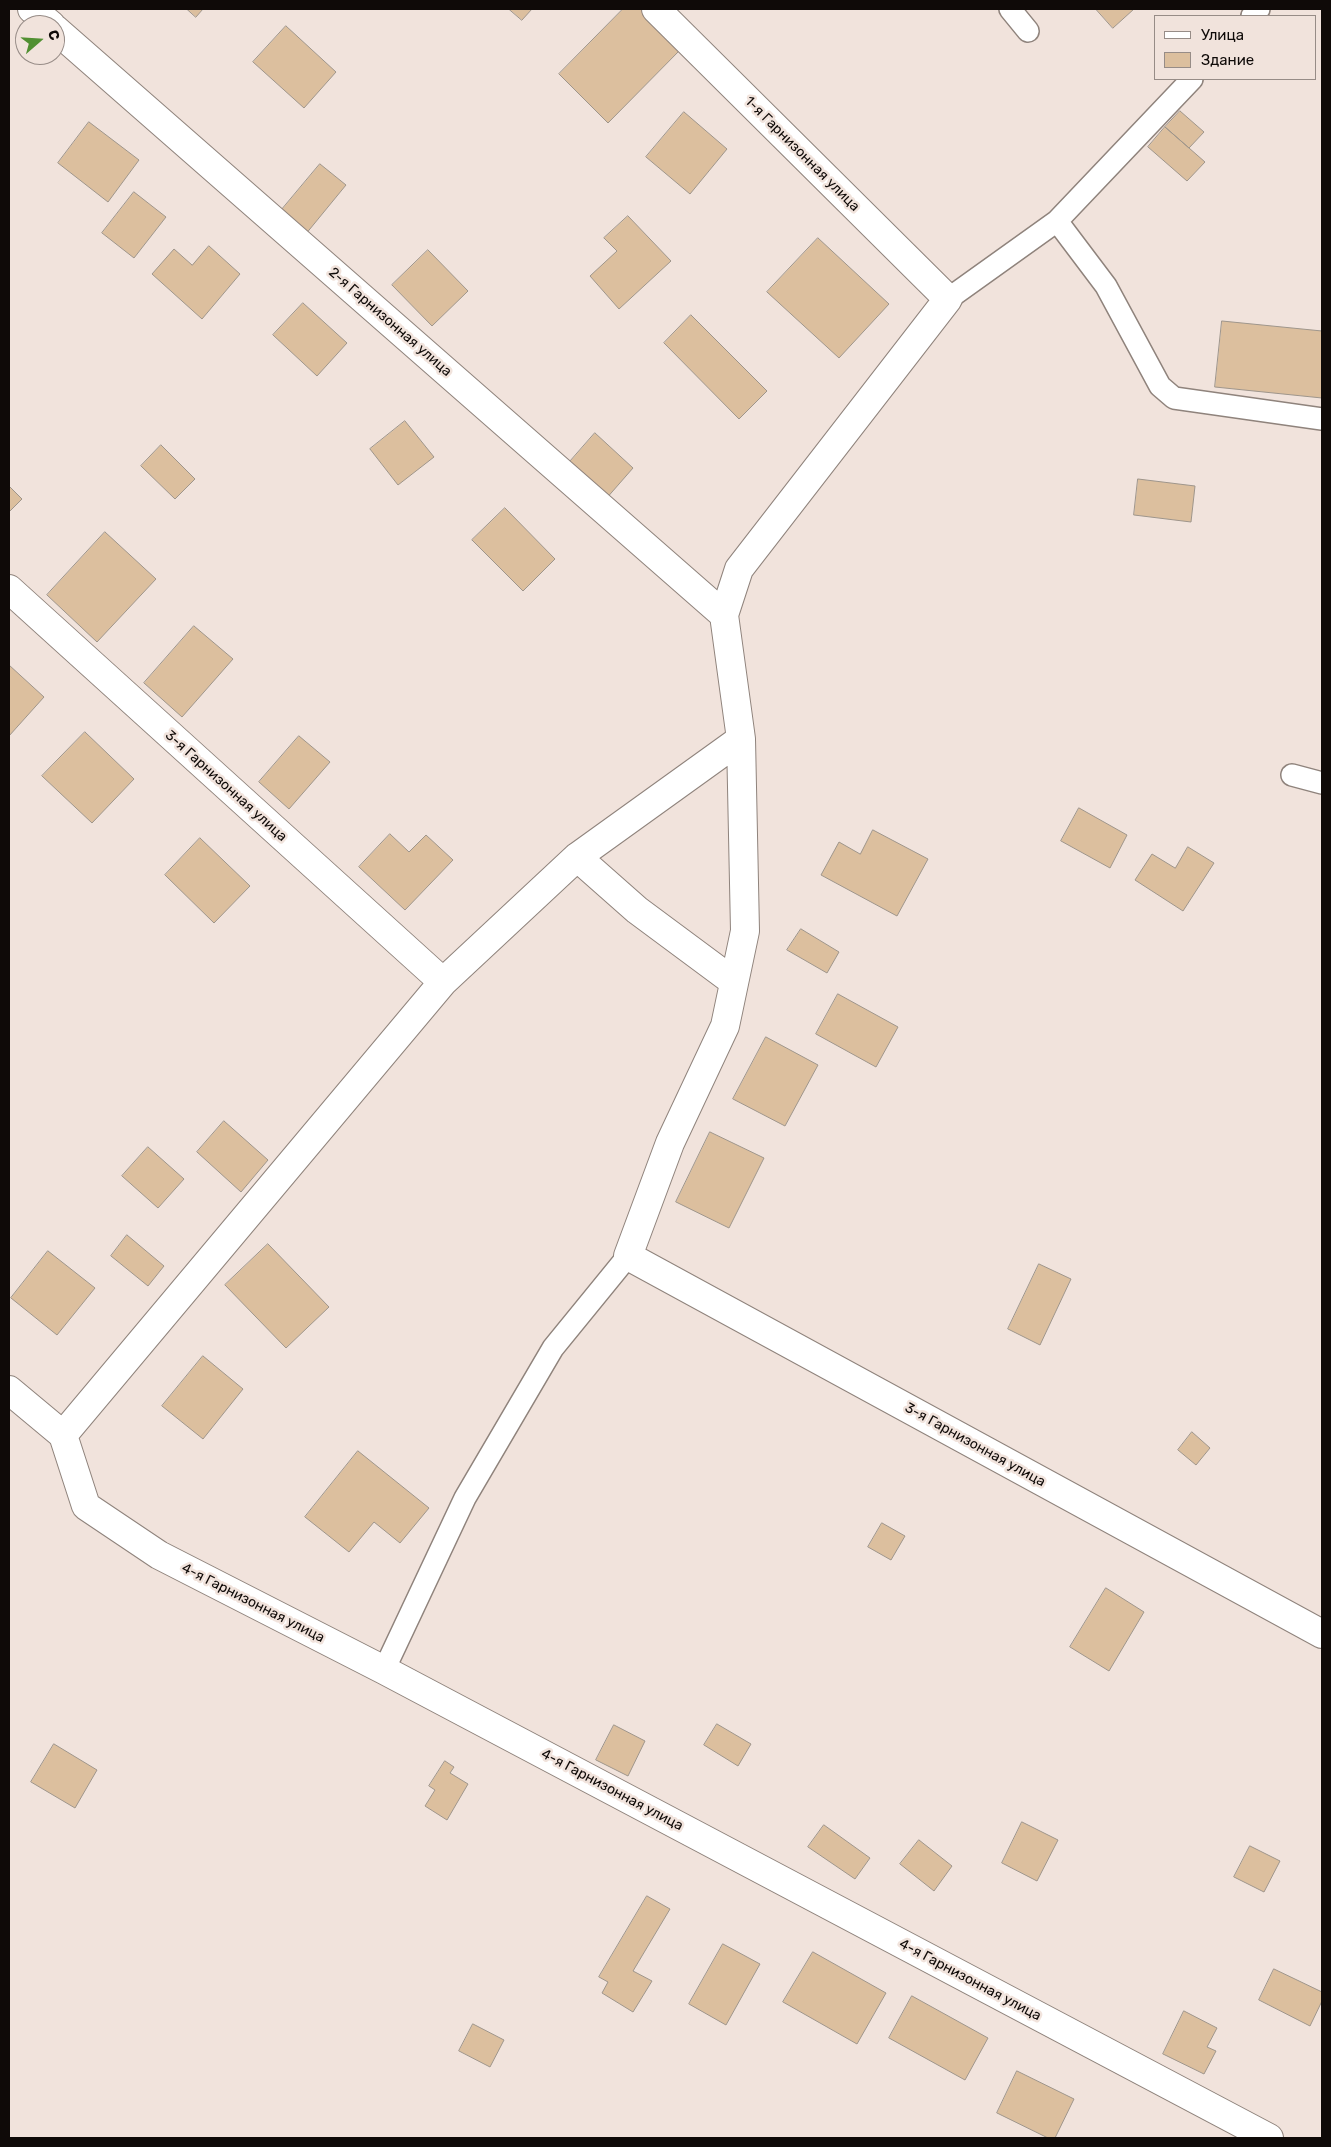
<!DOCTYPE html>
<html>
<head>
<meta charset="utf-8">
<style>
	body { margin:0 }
	#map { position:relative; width:1331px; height:2147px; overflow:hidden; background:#f1e3dc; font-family:Rubik,sans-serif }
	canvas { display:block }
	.frame { position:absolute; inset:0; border:10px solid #0f0a08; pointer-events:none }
	.legend { position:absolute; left:1154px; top:15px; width:162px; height:65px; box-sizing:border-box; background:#f1e3dc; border:1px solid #978c87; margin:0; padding:6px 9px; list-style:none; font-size:15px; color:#0f0a08 }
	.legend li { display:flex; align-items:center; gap:10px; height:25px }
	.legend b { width:25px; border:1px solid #978c87 }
	.north { position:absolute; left:15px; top:15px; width:50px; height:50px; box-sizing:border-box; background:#f1e3dc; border:1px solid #978c87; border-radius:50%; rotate:71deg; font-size:14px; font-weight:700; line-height:20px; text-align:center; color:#0f0a08 }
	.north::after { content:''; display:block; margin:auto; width:18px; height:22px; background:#519032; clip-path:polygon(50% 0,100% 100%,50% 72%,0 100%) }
</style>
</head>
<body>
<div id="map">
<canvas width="1331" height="2147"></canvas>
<div class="frame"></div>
<ul class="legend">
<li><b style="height:6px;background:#fff"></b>Улица</li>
<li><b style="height:14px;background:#dcbf9e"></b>Здание</li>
</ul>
<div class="north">С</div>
</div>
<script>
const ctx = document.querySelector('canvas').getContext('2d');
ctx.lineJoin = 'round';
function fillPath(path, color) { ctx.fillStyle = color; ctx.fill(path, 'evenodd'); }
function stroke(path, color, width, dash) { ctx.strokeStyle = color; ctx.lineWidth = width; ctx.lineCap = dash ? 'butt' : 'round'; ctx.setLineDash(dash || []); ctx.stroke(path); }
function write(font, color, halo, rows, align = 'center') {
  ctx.font = font + ' Rubik,sans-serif'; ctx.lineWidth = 5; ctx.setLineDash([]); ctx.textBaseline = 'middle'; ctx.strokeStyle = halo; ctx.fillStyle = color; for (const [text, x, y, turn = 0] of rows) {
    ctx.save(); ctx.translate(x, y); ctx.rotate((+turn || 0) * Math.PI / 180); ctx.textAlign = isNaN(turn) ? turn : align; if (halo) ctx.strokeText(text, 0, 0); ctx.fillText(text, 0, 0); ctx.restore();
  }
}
const building = new Path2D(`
	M187 9H203L196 17Z
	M509 9H532L522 20Z
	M623 9H641L681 49 608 123 559 74Z
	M1096 9H1134L1113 28Z
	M286 26 336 72 304 108 253 62Z
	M1180 111 1204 132 1189 148 1165 127Z
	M684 112 727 149 690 194 646 157Z
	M89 122 139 160 108 202 58 163Z
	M1165 127 1205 162 1187 181 1148 147Z
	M320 164 346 185 305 235 279 213Z
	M134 192 166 217 134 258 102 233Z
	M628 216 671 261 619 309 590 276 617 251 604 238Z
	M818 238 889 304 839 358 767 292Z
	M209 246 240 274 202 319 152 274 174 249 192 265Z
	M428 250 468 291 432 326 392 285Z
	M303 303 347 343 317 376 273 335Z
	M691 315 767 391 739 419 664 343Z
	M1222 321 1322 331V398L1215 387Z
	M405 421 434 457 398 485 370 449Z
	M595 433 633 468 605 500 567 465Z
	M161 445 195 479 175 499 141 466Z
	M1138 479 1195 486 1191 522 1134 515Z
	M9 486 22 499 9 512Z
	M505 508 555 559 523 591 472 540Z
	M105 532 156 579 97 642 47 595Z
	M194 626 233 659 182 717 144 683Z
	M9 665 44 697 9 736Z
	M85 732 134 779 92 823 42 776Z
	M299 736 330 762 289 809 259 782Z
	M1079 808 1127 835 1110 868 1061 841Z
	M873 830 928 859 897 916 821 875 839 842 860 854Z
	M390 834 409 852 426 835 453 860 405 910 359 867Z
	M200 838 250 886 214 923 165 875Z
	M1188 847 1214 863 1183 911 1135 880 1152 854 1175 868Z
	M801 929 839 952 827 973 787 950Z
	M838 994 898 1027 876 1067 816 1034Z
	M766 1037 818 1065 785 1126 733 1099Z
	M224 1121 268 1160 241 1192 197 1152Z
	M710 1132 764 1158 729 1228 676 1202Z
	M148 1147 184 1179 158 1208 122 1176Z
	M127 1235 164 1266 148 1286 111 1256Z
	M268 1244 329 1307 286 1348 225 1285Z
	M48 1251 95 1288 57 1335 11 1298Z
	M1039 1264 1071 1279 1040 1345 1008 1329Z
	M203 1356 243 1389 203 1439 162 1406Z
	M1192 1432 1210 1448 1196 1465 1178 1450Z
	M358 1451 429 1508 400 1543 374 1522 349 1552 305 1517Z
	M882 1523 905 1536 891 1560 868 1547Z
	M1106 1588 1144 1612 1109 1671 1070 1647Z
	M717 1724 751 1744 738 1766 704 1745Z
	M614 1725 645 1741 628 1776 596 1760Z
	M54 1744 97 1770 75 1808 31 1782Z
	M445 1761 454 1767 450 1773 468 1784 447 1820 425 1806 435 1790 429 1786Z
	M1022 1822 1058 1840 1037 1881 1002 1863Z
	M824 1825 870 1858 855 1879 808 1847Z
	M919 1840 952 1866 934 1891 900 1864Z
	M1250 1846 1280 1861 1264 1892 1234 1877Z
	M647 1896 670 1909 633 1971 652 1981 633 2012 602 1993 608 1982 599 1977Z
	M723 1944 760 1964 726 2025 689 2004Z
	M813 1952 886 1993 857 2044 783 2002Z
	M1274 1969 1322 1992V2001L1310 2026 1259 2000Z
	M912 1996 988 2038 965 2080 889 2038Z
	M1184 2011 1217 2028 1207 2047 1216 2051 1204 2074 1163 2054Z
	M473 2024 504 2040 490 2067 459 2051Z
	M1017 2071 1074 2099 1055 2138H1048L997 2113Z`);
fillPath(building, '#dcbf9e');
stroke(building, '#9e958b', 1);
const service = new Path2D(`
	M1010 9 1028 31
	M1252 16 1259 9
	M1057 221 1192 79
	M948 299 1057 221 1106 286 1160 386 1174 398 1322 419
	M1292 775 1322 783
	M384 1670 465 1498 553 1348 628 1256`);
const minor = new Path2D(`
	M32 9 51 25
	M656 9 948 299 739 569 724 615 741 739 745 931 725 1026 670 1143 628 1256 1322 1634
	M55 29 724 615
	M9 589 443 982
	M577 857 637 910 734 982
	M9 1390 63 1435 86 1506 159 1555 384 1670 1269 2138
	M63 1435 443 982 577 857 741 739`);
stroke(service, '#8f837c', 24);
stroke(minor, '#8f837c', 30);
stroke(service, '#fff', 21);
stroke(minor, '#fff', 28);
write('14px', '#0f0a08', '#f1e3dc', [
	["1-я Гарнизонная улица",802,154,45],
	["2-я Гарнизонная улица",390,322,41],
	["3-я Гарнизонная улица",226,786,42],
	["3-я Гарнизонная улица",975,1445,29],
	["4-я Гарнизонная улица",253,1603,27],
	["4-я Гарнизонная улица",612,1790,28],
	["4-я Гарнизонная улица",970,1980,28]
]);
</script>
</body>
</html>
